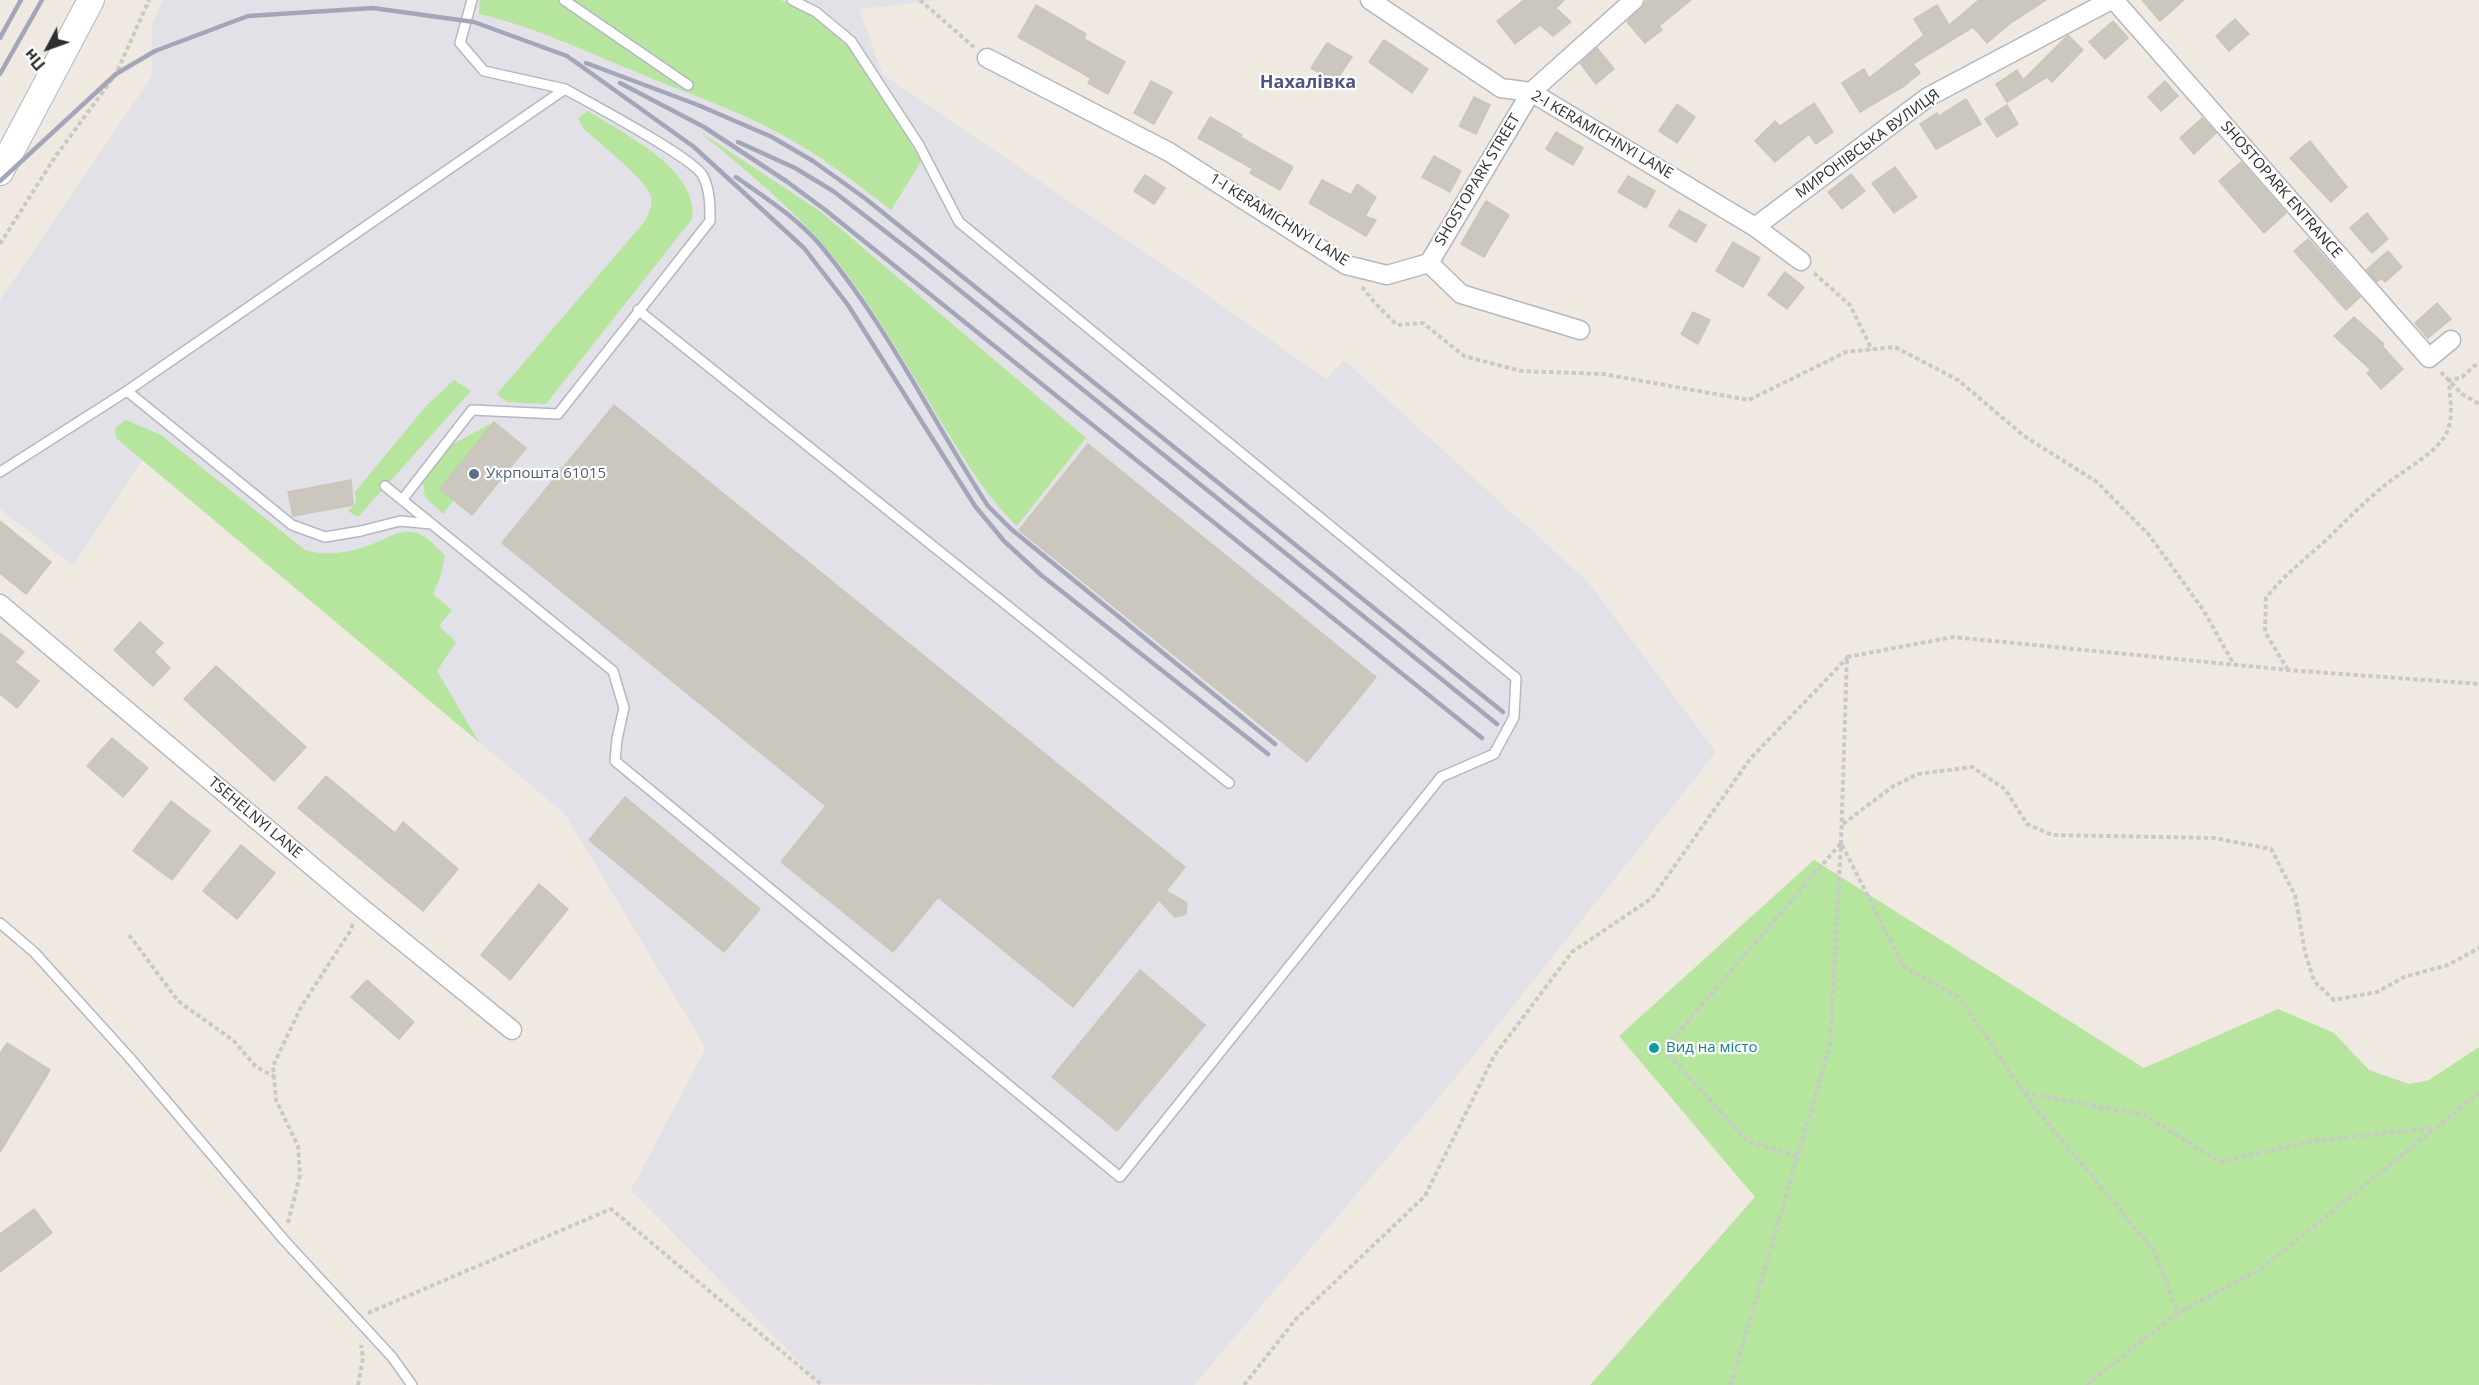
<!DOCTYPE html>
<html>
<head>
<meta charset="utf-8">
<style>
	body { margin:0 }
	#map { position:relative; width:2479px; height:1385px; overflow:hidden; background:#efe9e1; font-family:"Open Sans",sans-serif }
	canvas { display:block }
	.north { position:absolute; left:18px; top:18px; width:60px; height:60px; -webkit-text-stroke:4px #fff; paint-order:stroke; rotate:229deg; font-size:16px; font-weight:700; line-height:24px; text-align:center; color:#2e2e2e }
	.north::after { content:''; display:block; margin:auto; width:21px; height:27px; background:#2e2e2e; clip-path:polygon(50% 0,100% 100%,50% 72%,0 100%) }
</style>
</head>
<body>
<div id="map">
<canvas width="2479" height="1385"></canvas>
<div class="north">Пн</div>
</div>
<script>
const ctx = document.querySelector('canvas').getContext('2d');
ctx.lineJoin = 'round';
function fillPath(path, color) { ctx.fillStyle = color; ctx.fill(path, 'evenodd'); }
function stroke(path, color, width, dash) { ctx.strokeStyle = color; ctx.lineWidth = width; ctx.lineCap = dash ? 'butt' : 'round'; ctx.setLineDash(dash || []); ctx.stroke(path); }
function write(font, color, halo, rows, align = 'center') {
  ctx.font = font + ' "Open Sans",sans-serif'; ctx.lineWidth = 4.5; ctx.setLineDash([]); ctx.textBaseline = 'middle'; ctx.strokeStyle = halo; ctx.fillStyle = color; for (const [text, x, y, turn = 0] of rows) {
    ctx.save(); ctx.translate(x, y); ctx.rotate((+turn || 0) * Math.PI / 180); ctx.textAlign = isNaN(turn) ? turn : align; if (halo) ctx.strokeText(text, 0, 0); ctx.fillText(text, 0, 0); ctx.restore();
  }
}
fillPath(new Path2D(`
	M163 0H943L859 9 883 75 1187 281 1326 379 1344 360 1587 581 1716 752 1458 1075 1194 1385 821 1384 631 1190 706 1048 564 813 142 460 73 566 0 509V300L152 76V24Z`), '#e3e1e8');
fillPath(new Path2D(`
	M480 0H781C796 7 812 15 826 25 864 54 898 120 921 162L891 210C855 182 816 152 775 131 731 108 686 93 641 74 587 52 536 27 479 14Z
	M588 111C623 133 700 170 692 219L546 404 507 402 497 394 645 221C649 213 654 203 650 194 642 176 599 143 583 128L578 118Z
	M700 132 821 212 1086 438 1017 526C983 493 960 452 935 412 909 368 882 323 852 281 808 220 757 180 700 132Z
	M454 380 471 391 358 517 348 511 356 502 355 492 426 406Z
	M126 420 161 435 305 550C327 557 355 552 377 542 389 537 399 530 412 532 424 533 438 547 445 556L440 578 433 594 452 610 439 626 456 642 437 671 479 742 116 438 115 428Z
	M494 422 441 488 454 500 443 514 425 497 423 481 453 444Z
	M1814 860 2144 1068 2278 1009 2334 1033 2369 1070 2409 1084 2429 1080 2479 1047V1385H1590L1755 1197 1619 1036Z`), '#b6e59e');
const building = new Path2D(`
	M1524 0H1564L1556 8 1571 22 1553 36 1540 25 1515 44 1497 21Z
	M1647 0H1691L1659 26 1662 30 1645 43 1627 22Z
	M1979 0H2046L2012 22 1987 43 1973 27 1913 64 1920 73 1904 86 1860 112 1842 83 1864 69 1869 78 1924 35 1914 19 1937 5 1949 25Z
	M2142 0H2184L2160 21Z
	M1036 5 1086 34 1084 39 1125 62 1108 94 1088 83 1091 78 1018 37Z
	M2235 19 2249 34 2229 51 2216 36Z
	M2113 21 2128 38 2105 59 2089 42Z
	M2068 35 2083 50 2052 82 2047 77 2007 102 1996 84 2017 70 2023 80Z
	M1384 40 1428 69 1412 93 1369 62Z
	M1327 43 1352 57 1335 82 1311 68Z
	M1597 48 1614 69 1596 84 1580 63Z
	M1151 81 1172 92 1154 124 1134 113Z
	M2165 81 2178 96 2161 111 2148 97Z
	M1474 97 1490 105 1476 134 1459 126Z
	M1966 99 1981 124 1936 149 1920 124 1937 113 1939 116Z
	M1814 103 1833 132 1816 144 1809 134 1775 162 1755 141 1775 121 1780 126Z
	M1677 104 1695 117 1677 143 1659 131Z
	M2007 105 2018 124 1997 137 1985 119Z
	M1210 117 1242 135 1240 137 1293 167 1280 190 1250 173 1253 169 1198 138Z
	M2202 118 2216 133 2194 154 2180 138Z
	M1556 132 1583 148 1573 165 1546 149Z
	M2310 141 2347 187 2331 202 2290 158Z
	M1434 156 1461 171 1450 192 1422 177Z
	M2241 162 2286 213 2264 233 2219 181Z
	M1895 167 1917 197 1894 213 1872 183Z
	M1851 174 1865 191 1842 209 1828 192Z
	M1145 175 1165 188 1154 204 1134 191Z
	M1628 176 1655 191 1646 208 1618 192Z
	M1322 180 1351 195 1357 184 1376 197 1365 216 1376 220 1366 236 1309 203Z
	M1486 201 1509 215 1484 257 1461 244Z
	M1679 210 1706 225 1696 242 1669 226Z
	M2367 213 2388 239 2372 253 2350 228Z
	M2308 239 2360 297 2346 310 2294 251Z
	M1733 242 1760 258 1743 287 1716 271Z
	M2388 251 2402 267 2385 282 2381 278 2377 282 2366 270Z
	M1785 272 1804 287 1787 309 1768 295Z
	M2437 303 2451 319 2428 338 2415 323Z
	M1693 312 1710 320 1698 344 1681 334Z
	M2354 317 2384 344 2382 346 2403 369 2381 389 2367 373 2371 370 2334 336Z
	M614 405 1185 867 1166 891 1187 903 1186 914 1175 917 1159 900 1073 1007 938 897 893 952 781 862 826 806 502 543Z
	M494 422 526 448 472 515 440 489Z
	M1088 444 1376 677 1307 762 1019 530Z
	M351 480 353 505 293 516 288 492Z
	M0 521 51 562 26 594 0 573Z
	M140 622 163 643 154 652 170 668 153 686 114 650Z
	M0 633 24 652 15 662 39 681 17 708 0 694Z
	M216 666 306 747 274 781 184 699Z
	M112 738 148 768 123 797 87 766Z
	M326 776 395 833 403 822 458 869 423 911 298 808Z
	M625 797 760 909 724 952 589 840Z
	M171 801 210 831 172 880 133 851Z
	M241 845 275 873 237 919 203 891Z
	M539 884 568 909 510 980 481 955Z
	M1140 970 1205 1025 1117 1131 1052 1077Z
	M367 980 414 1022 399 1039 351 997Z
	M7 1043 50 1070 0 1152V1054Z
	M34 1209 52 1233 0 1272V1234Z`);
fillPath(building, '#cbc7bf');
stroke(building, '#cbc5ba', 1.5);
const lane = new Path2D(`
	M472 0 460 43 484 71 565 89
	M564 0 688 85
	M638 310 1229 783
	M127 391 565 89C588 102 694 158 703 176 710 190 710 205 710 221L558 414 472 410 402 500
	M0 472 127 391 292 525 325 537 361 531 400 521 432 524
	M385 486 613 671 624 708 617 739 615 761 1120 1177 1441 777 1494 754 1514 717 1516 678 959 222 919 145 851 41 816 12 792 0
	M0 923 34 952 129 1057 284 1240 392 1357 412 1385`);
const street = new Path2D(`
	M1370 0 1501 88 1531 92 1755 227 1801 261
	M2114 0 2429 358 2451 340
	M987 58 1169 152 1346 265 1387 275 1429 263 1461 294 1580 330
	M1755 227 1928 97 2111 0
	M1429 263 1531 92 1634 0
	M0 604 358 905 512 1030`);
const secondary = new Path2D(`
	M0 172 91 0`);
stroke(lane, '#b4b7c1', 12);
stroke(street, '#b4b7c1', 21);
stroke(secondary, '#b4b7c1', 28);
stroke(new Path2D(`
	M920 0 975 48
	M0 244 55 157 116 74 149 0
	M1814 273 1850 305 1872 350
	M1362 287 1374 302 1397 325 1423 323 1464 356 1521 371 1603 374 1749 400 1846 352 1895 347 1958 380 2024 436 2097 482 2149 535 2204 611 2233 663
	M2441 372 2462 394 2479 404
	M2288 670 2265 632 2266 598C2283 576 2304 560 2325 541 2345 522 2364 502 2385 485 2404 470 2428 458 2443 439 2455 423 2450 400 2449 381L2462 377 2479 362
	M1843 824 1892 787 1918 774 1972 767 2005 789 2027 824 2052 835 2214 838 2271 849 2295 895 2305 952 2314 981 2334 1000 2377 992 2404 977 2448 965 2479 948
	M129 935 178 1001 234 1041 256 1067 274 1076
	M2025 1093 2144 1115 2220 1162 2312 1141 2434 1128
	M1797 1156 1747 1141 1664 1049 1841 843 1904 967 1960 998 2031 1103 2154 1251 2178 1313
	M288 1223 300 1175 298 1146 276 1100 273 1066 301 1007 351 930 353 923
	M368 1313 611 1209 822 1385
	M358 1385 363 1358 361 1345
	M1244 1385 1296 1319 1425 1196 1494 1056 1572 952 1652 898 1750 759 1847 658
	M1731 1385 1830 1045 1841 843 1847 657 1953 637 2288 670 2479 684
	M2086 1385 2178 1313 2261 1269 2479 1093`), '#c9c9c9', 4, [4.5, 3]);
stroke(lane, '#fff', 9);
stroke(street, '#fff', 18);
stroke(secondary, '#fff', 26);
stroke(new Path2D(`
	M0 38 21 0
	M586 63 698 105 772 137 813 161 866 199 1503 712
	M0 74 42 0
	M620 83 704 127 786 181 824 209 1482 738
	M738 142 795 168 833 191 921 259 1497 724
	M736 177C766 198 797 218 821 246 887 325 932 420 988 506L1011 529 1275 744
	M0 181 116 74 155 51 248 16 373 8 474 22 567 56 694 147 804 248 848 305 975 506 1004 541 1041 575 1268 754`), '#a3a6b8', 4.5);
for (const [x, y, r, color] of [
	[474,474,6,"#5c6f8a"],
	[1654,1048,6,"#0f9aa8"]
]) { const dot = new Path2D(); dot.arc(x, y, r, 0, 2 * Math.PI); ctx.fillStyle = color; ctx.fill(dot); stroke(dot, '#fff', 2); }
write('15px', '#2e2e2e', '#fff', [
	["2-I KERAMICHNYI LANE",1602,135,30],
	["МИРОНІВСЬКА ВУЛИЦЯ",1868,144,-36],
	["SHOSTOPARK STREET",1478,180,-59],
	["SHOSTOPARK ENTRANCE",2281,190,49],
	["1-I KERAMICHNYI LANE",1279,220,32],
	["TSEHELNYI LANE",255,818,40]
]);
write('15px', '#4e5e75', '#fff', [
	["Укрпошта 61015",486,474]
], 'left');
write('15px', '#0d838f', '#fff', [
	["Вид на місто",1666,1048]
], 'left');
write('bold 18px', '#4d5680', '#fff', [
	["Нахалівка",1308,83]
]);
</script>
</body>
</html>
